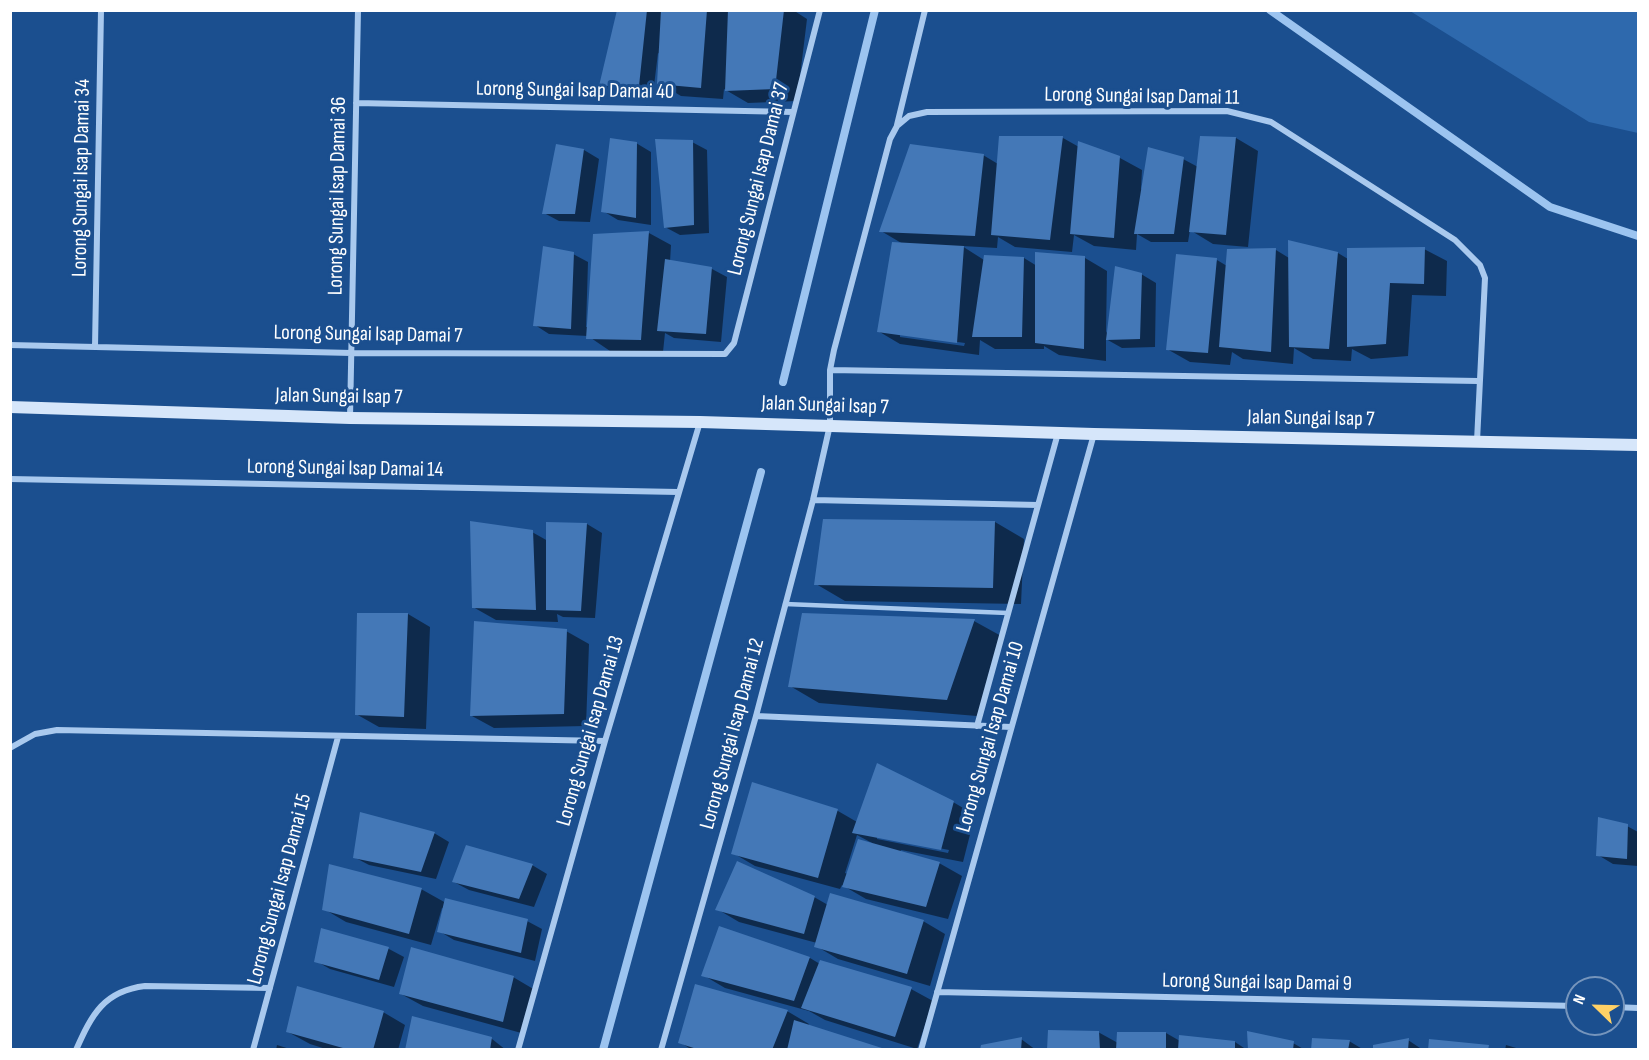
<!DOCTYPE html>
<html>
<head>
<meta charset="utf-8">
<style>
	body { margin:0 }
	#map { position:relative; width:1649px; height:1060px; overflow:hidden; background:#1b4f8f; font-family:"Sofia Sans Condensed",sans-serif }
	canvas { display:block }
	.frame { position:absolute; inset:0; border:12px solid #fff; pointer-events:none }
	.north { position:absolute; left:1565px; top:976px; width:60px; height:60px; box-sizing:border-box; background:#1b4f8f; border:2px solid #7695bc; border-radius:50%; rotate:293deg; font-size:16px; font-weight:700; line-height:24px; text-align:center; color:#fff }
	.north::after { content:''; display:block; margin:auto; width:21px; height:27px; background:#ffd166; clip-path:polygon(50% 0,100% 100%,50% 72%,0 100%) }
</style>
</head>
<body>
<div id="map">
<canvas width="1649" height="1060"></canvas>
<div class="frame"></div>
<div class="north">N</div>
</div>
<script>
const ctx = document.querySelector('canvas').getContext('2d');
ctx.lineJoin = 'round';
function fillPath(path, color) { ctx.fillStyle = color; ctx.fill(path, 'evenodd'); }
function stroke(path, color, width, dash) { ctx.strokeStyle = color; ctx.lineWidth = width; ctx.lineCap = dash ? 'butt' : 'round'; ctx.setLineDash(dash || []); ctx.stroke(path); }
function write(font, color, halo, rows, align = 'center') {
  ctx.font = font + ' "Sofia Sans Condensed",sans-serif'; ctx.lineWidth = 6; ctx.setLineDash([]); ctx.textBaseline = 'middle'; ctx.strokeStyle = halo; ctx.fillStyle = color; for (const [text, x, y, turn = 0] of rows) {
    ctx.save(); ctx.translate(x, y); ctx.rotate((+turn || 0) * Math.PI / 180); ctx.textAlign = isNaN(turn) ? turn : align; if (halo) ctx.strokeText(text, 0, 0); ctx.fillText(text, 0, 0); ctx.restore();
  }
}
fillPath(new Path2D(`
	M1410 11H1638V133L1589 122Z`), '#2e69ad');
fillPath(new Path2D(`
	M618 10H793L807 19 797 101 748 103 724 89 723 99 681 96 659 83 660 54 658 53 653 94H616L601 85Z
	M1063 138 1079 147 1120 158 1142 170 1141 189 1143 190 1183 159 1198 167 1201 138H1236L1258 151 1248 247 1213 244 1190 230 1188 242H1151L1137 234 1136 250 1094 246 1074 235 1072 252 1015 247 998 237 997 248 962 246 984 260 1024 258 1037 266 1085 258 1107 271 1106 333 1141 274 1156 283 1155 347 1122 348 1106 339V361L1059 355 1044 346V349H995L980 340 979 355 900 344 878 331 903 244 881 231 983 155 998 164ZM900 334 965 343 964 346 900 337Z
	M692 142 707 150 709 233 680 235 665 227Z
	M636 143 651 152V225L618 220 603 211Z
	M557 145 584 150 599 159 590 222 559 221 544 213Z
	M649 233 671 245 670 262 712 269 727 277 721 342 674 338 665 333 663 352 610 351 588 336 549 334 535 325 573 254 588 262 586 327H588Z
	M1424 249 1447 261 1446 296 1412 295 1408 356 1371 359 1352 349 1351 361 1313 359 1294 348 1293 364 1243 359 1232 352 1230 365 1190 362 1167 349 1217 260 1227 266 1276 250 1289 258 1338 253 1348 259Z
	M995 522 1024 539 1021 604 845 601 816 584Z
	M548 524H587L602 533 595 618 563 617 557 614 558 622 496 620 473 607 532 532 548 541Z
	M408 614 430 627 426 729 379 727 356 714Z
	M974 621 1003 637 977 716 819 703 790 686Z
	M566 631 589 644 586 726 494 728 472 716Z
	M753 784 838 811 857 822 953 802 975 815 963 862 901 850 900 852 939 863 962 876 948 919 866 899 842 885 840 889 755 866 733 853ZM857 835 872 843 848 874 845 873ZM877 836 949 850 948 853 877 839Z
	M1627 826 1638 832V866L1613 864 1598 855Z
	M434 833 449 842 436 879 369 865 354 857Z
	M532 865 547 874 534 907 469 890 454 882Z
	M421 889 446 903 527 921 542 929 535 961 454 940 439 931 444 909 442 908 431 945 346 922 324 909Z
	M814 897 828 905 923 921 945 934 930 986 838 959 816 946 817 943 739 922 717 909Z
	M322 930 389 949 404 957 394 987 330 969 316 961Z
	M810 958 820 964 911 989 933 1001 917 1049 825 1020 809 1011 725 988 703 975Z
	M513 977 535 990 525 1034 423 1006 401 994Z
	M787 1011 809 1024 808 1026 882 1050H692L680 1042Z
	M383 1012 405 1025 398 1050H329L310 1044 288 1032Z
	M413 1018 492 1039 506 1050H407Z
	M1098 1032 1118 1043V1034L1166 1033 1180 1041 1235 1042 1247 1050H1049Z
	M1021 1039 1036 1050H982Z
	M1408 1040 1423 1050H1375Z
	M1349 1041 1364 1050H1312Z
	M1293 1043 1305 1050H1249Z
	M277 1045 293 1050H276Z
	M1506 1045 1523 1050H1505Z
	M1598 1048 1601 1050H1573Z`), '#0007');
stroke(new Path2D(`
	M1270 10 1550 207 1638 236
	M783 382 875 10
	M603 1050 761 472`), '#9cc4f0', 8);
fillPath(new Path2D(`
	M617 10H647L639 86H599Z
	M661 10H707L701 88 657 84Z
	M728 10H784L775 89 725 91Z
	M999 136H1063L1050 240 991 235Z
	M1200 136 1236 137 1226 235 1189 232Z
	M610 138 637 142 636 218 601 212Z
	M655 139 693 140 694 225 664 228Z
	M1078 141 1120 156 1114 238 1070 234Z
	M556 144 584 149 575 214H542Z
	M910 144 984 154 975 236 879 232Z
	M1148 147 1184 157 1174 234H1134Z
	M649 231 641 340 586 339 593 234Z
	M1288 240 1338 252 1329 349 1289 347Z
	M892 242 964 246 957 343 877 332Z
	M543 246 574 252 571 329 533 326Z
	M1425 247 1424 284 1390 283 1386 344 1347 347V248Z
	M1276 248 1271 352 1219 347 1227 249Z
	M1035 252 1085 256 1084 349 1035 343Z
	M1176 254 1217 258 1208 353 1166 350Z
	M984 255 1024 257 1022 337H972Z
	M665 259 712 267 706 334 657 331Z
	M1115 266 1142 273 1140 339 1106 340Z
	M823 519 995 521 993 588 814 585Z
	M470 521 533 530 536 610 472 608Z
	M546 522 587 523 581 611 546 610Z
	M357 613H408L404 717 355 715Z
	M802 613 975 619 947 700 788 687Z
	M474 621 567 629 564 714 470 716Z
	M877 763 954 801 941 850 852 833Z
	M752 782 838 809 818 878 731 854Z
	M360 812 435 832 421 872 353 858Z
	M1598 817 1628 824 1627 859 1596 856Z
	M858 839 940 862 926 907 842 887Z
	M466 845 533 864 519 899 452 882Z
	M737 861 815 896 804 934 715 910Z
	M329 864 422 888 409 934 322 910Z
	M830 893 924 920 907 974 814 947Z
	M445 898 528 919 521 953 437 932Z
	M719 926 810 957 794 1001 701 976Z
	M321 928 389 947 379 980 314 962Z
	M411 947 514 976 503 1022 399 994Z
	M820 960 912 987 895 1037 801 1008Z
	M695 984 788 1010 772 1050H700L678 1043Z
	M297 986 384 1011 373 1050H350L286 1032Z
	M412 1016 492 1037 490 1050H405Z
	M794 1020 885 1049V1050H787Z
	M1048 1030 1099 1031 1100 1050H1047Z
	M1247 1031 1294 1041 1293 1050H1248Z
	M1117 1032H1166V1050H1116Z
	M1179 1035 1235 1041V1050H1178Z
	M1022 1037 1021 1050H980L981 1045Z
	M1312 1038 1350 1040 1348 1050H1311Z
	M1409 1038 1408 1050H1373V1045Z
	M1429 1039 1489 1045 1488 1050H1428Z`), '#4478b7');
stroke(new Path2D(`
	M785 604 1008 613`), '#a9c9ee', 4.5);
stroke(new Path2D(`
	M356 103 793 112
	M897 125 925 10
	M10 345 352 353 725 354 734 343 820 10
	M95 347 101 10
	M830 370 1478 381
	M350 418 358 10
	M10 479 678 492
	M813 500 1038 505
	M756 716 1011 727
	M977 726 1058 433
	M10 748 35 734 57 730 605 741
	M937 992 1577 1006
	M1613 1007 1638 1008
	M76 1050C92 1014 104 991 145 986L270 988
	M253 1050 338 737
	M518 1050 605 741 700 422
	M661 1050 756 716 813 500 830 425V370L834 350 890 139 897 126 909 116 927 112 1227 111 1271 122 1455 240 1480 265 1485 278 1477 441
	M921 1050 1094 434`), '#a9c9ee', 6);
stroke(new Path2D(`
	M10 407 350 418 700 422 1094 434 1638 445`), '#d6e6fa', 12);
write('21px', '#fff', '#1b4f8f', [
	["Lorong Sungai Isap Damai 40",575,91,1],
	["Lorong Sungai Isap Damai 11",1142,97,1],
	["Lorong Sungai Isap Damai 34",82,178,-89],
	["Lorong Sungai Isap Damai 37",759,179,-76],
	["Lorong Sungai Isap Damai 36",338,196,-89],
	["Lorong Sungai Isap Damai 7",368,335,1],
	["Jalan Sungai Isap 7",339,397,1],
	["Jalan Sungai Isap 7",825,406,2],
	["Jalan Sungai Isap 7",1311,419,1],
	["Lorong Sungai Isap Damai 14",345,469,1],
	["Lorong Sungai Isap Damai 13",591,731,-74],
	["Lorong Sungai Isap Damai 12",733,734,-75],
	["Lorong Sungai Isap Damai 10",991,737,-74],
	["Lorong Sungai Isap Damai 15",280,889,-75],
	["Lorong Sungai Isap Damai 9",1257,983,1]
]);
</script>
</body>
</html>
